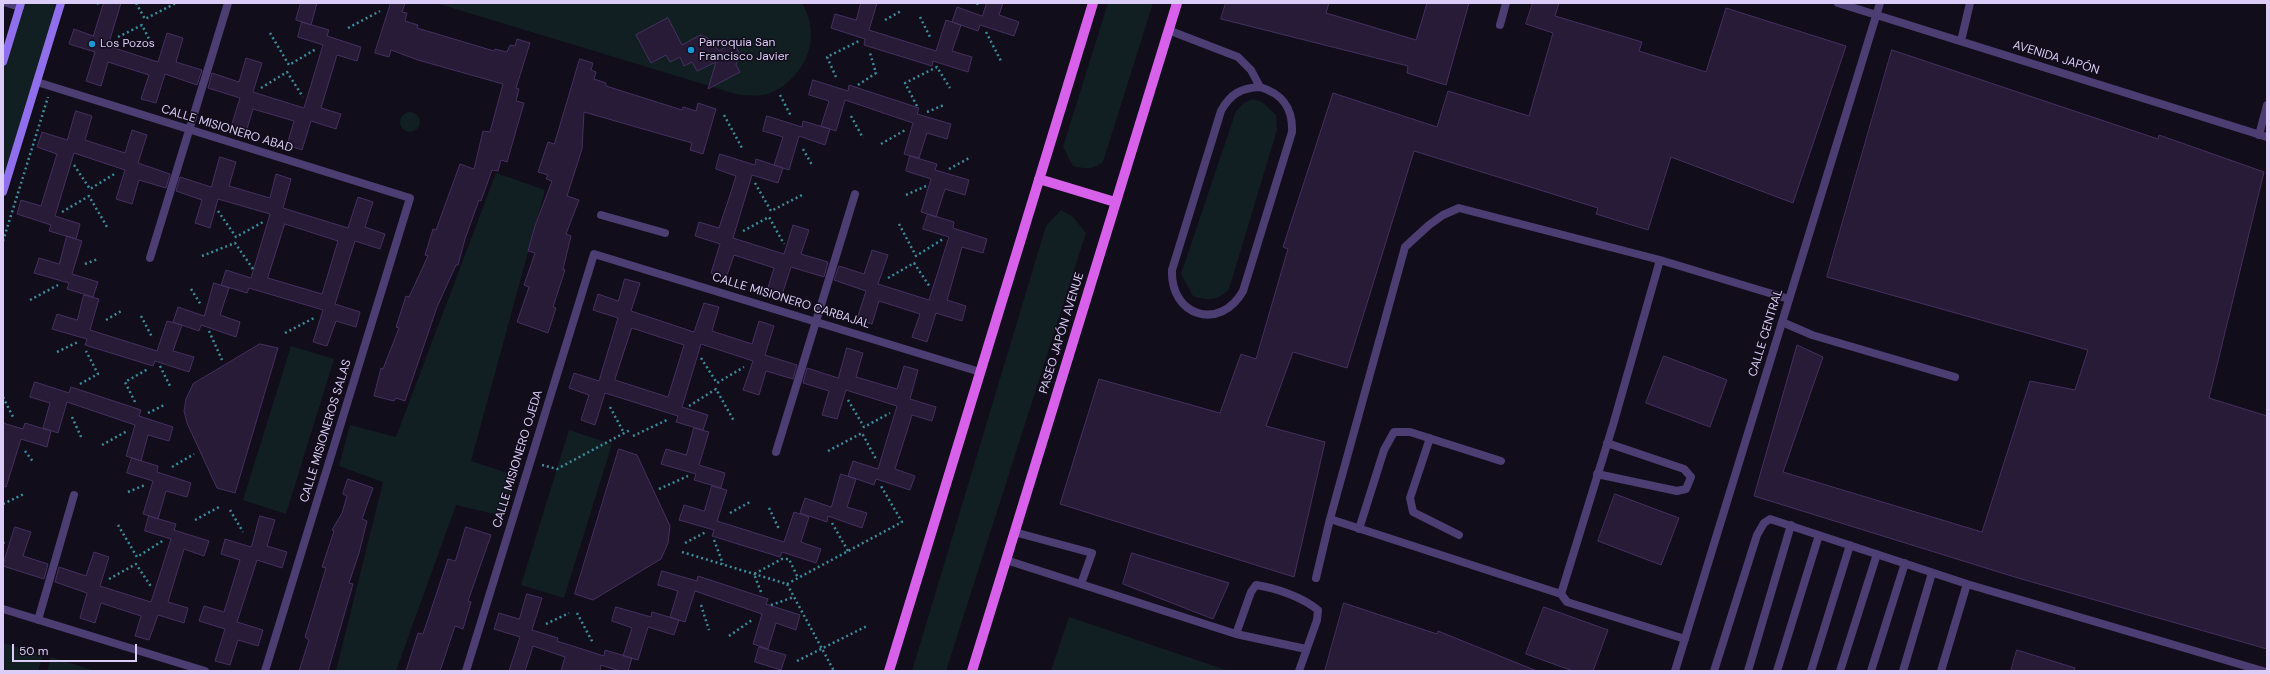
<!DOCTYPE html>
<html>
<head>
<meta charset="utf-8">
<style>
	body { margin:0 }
	#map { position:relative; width:2270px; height:674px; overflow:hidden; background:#120d1a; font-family:"DM Sans",sans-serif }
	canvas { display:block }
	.frame { position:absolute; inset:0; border:4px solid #dbccf8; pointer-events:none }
	.scale { position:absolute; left:12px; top:644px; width:125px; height:18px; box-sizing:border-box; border:2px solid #dbccf8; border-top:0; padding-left:5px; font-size:12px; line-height:14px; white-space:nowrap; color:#dbccf8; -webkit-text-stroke:3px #120d1a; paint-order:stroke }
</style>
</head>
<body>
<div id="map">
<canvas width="2270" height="674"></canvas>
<div class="frame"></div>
<div class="scale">50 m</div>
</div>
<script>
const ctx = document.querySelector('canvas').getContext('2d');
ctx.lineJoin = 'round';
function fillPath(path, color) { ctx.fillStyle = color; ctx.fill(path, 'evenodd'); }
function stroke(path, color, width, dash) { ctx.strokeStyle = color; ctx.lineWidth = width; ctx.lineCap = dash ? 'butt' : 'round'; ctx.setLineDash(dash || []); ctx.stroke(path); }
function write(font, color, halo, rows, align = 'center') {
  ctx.font = font + ' "DM Sans",sans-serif'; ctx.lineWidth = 3; ctx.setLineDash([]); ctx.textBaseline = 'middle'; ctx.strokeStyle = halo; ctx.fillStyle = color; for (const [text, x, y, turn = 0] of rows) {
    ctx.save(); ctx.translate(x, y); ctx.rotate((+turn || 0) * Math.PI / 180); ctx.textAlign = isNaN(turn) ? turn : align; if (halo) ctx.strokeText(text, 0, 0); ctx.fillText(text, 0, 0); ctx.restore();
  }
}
fillPath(new Path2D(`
	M21 3H61L3 192V62Z
	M436 3H802C822 36 807 75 773 92 762 97 749 96 736 94Z
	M1108 3H1153L1103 162C1092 170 1086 169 1073 166L1063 147Z
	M1252 99 1262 102 1276 115 1277 130 1229 289C1218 301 1208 301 1193 296L1181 274 1236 111 1244 103Z
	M400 122a10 10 0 1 1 20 0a10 10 0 1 1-20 0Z
	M496 173 545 190 471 461 517 476 503 516 456 505 396 671H336L383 482 339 466 350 425 396 437Z
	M1061 210 1073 217 1086 233 946 671H912L1046 226Z
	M291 346 334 359 286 514 243 500Z
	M569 430 612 444 564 598 521 585Z
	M1069 617 1229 671H1051Z
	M3 643 43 655 38 671H3Z
	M51 657 95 671H47Z`), '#111f23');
const building = new Path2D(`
	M104 3H121L108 46 158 62 167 33 183 38 176 62 202 70 197 85 165 74 156 103 141 99 149 75 108 62 101 86 86 81 95 52 69 44 74 29 93 36Z
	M301 3H317L311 25 296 20Z
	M391 3H405L402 12 407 13 405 21 418 25 417 28 494 51 495 49 507 52 510 45 515 46 517 39 530 43 516 88 519 89 516 101 524 103 507 162 501 160 498 171 492 170 481 201 479 200 465 239 458 265H456L437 307 405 401 396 398 394 401 374 396 381 368 383 369 399 328 396 327 406 296 409 297 428 256 425 255 433 229 436 230 460 164 474 169 483 131 490 132 503 84 418 60 391 50 389 57 375 53Z
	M861 3H877L869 30 936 51 946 20 961 25 952 51 972 57 968 72 933 61 932 66 864 45 865 39 831 28 835 14 856 20Z
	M987 3H1003L999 15 1019 22 1014 36 980 25 978 31 952 22 957 7 982 16Z
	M1226 3H1329L1326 13 1416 40 1427 3H1469L1446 85 1407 73 1408 66 1221 19Z
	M1533 3H1559L1555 16 1642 42 1639 51 1706 72 1726 8 1846 46 1793 203 1671 157 1648 230 1596 214 1598 208 1414 151 1347 368 1293 352 1266 426 1325 442 1294 577 1060 504 1099 379 1220 413 1241 354 1256 359 1288 249 1283 247 1333 93 1437 127 1448 91 1529 116 1553 33 1526 24Z
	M668 18 682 45 700 35 708 38 719 51 728 45H732L736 47 739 52 736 65 740 72 708 89 716 62 697 71 692 62 684 66 680 57 670 62 666 55 651 63 636 35Z
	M302 22 329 30 327 36 361 47 357 61 337 55 321 108 341 114 336 129 311 121 302 150 287 145 294 121 253 109 246 132 231 127 240 98 208 88 212 73 239 82 246 58 262 63 253 92 304 108 323 45 298 37Z
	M1892 50 2158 139 2159 135 2264 172 2209 398 2267 416V649L2018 578 1754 496 1797 345 1823 357 1783 472 1982 532 2030 381 2075 390 2088 350 1827 277Z
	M580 59 593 63 591 70 596 72 594 79 606 83V86L682 110 683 107 696 111 698 103 716 109 703 154 690 150 692 143 584 112 582 149 567 196 579 200 566 234 571 236 563 269 565 270 553 307 556 308 548 333 517 322 529 287 524 285 535 253 528 251 535 226 552 181 546 179 548 175 538 172 548 142 554 144Z
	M813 80 848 91 849 85 919 108 917 114 951 124 947 139 927 133 919 158 904 154 913 123 845 100 836 131 821 126 829 101 809 95Z
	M76 111 92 116 85 140 125 153 132 130 147 135 138 163 170 174 166 188 139 180 132 204 116 199 125 170 74 153 55 216 80 224 76 239 49 231 51 225 17 214 21 200 41 206 57 154 37 147 42 132 67 140Z
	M767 116 802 127 803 121 830 129 825 145 799 136 789 170 774 165 783 137 763 131Z
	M720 154 755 165 756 159 783 168 778 183 752 175 733 238 784 254 793 225 809 230 801 254 828 262 824 277 791 267 782 295 767 291 774 268 734 255 726 278 711 273 720 244 695 236 699 222 719 228 731 192 736 176 716 169Z
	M910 156 937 164 935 170 969 180 965 195 945 189 936 217 921 212 931 179 906 171Z
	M220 157 236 162 229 186 270 198 276 174 291 179 283 208 348 228 358 197 373 202 365 227 385 234 380 249 355 241 335 304 360 312 356 327 336 321 327 346 313 342 323 310 249 288 247 293 221 285 226 270 251 278 270 214 218 199 210 228 195 223 202 200 176 191 180 177 211 187ZM285 224 338 241 322 294 268 278Z
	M928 214 954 222 953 228 987 239 983 253 962 247 954 276 947 300 966 306 962 321 936 313 927 342 912 337 920 314 879 301 872 324 857 319 866 291 834 280 839 266 864 274 872 250 888 255 878 284 929 300 949 237 923 229Z
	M67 236 82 241 72 274 98 282 93 297 67 289 69 283 34 273 39 258 59 264Z
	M625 279 640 283 631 311 694 332 704 303 719 307 712 331 752 344 759 321 774 326 765 355 797 365 793 379 766 371 759 395 743 390 753 361 701 344 682 407 708 415 703 430 676 422 678 416 605 393 595 425 581 420 589 395 569 388 574 373 599 381 618 318 593 310 598 294 618 301ZM632 328 684 345 668 397 615 380Z
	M214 283 229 288 220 315 240 322 236 337 201 325 199 331 173 322 178 307 204 316Z
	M84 295 99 299 90 330 157 351 167 321 182 325 173 351 194 357 189 372 155 361 153 366 85 345 87 339 52 329 57 314 77 320Z
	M260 344 278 348 235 493 217 488 187 423 184 411 186 399 193 384Z
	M847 348 863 353 856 377 897 389 904 366 918 370 910 399 936 407 932 421 912 415 895 469 915 476 910 490 876 479 874 485 848 476 853 461 878 469 897 406 846 390 837 419 822 415 829 391 803 383 807 368 838 378Z
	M1664 356 1727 380 1710 427 1646 403Z
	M35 382 69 393 71 387 141 410 139 416 173 427 169 441 148 435 141 461 126 456 135 425 67 402 58 433 43 428 50 403 30 397Z
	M3 423 23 429 25 423 51 431 47 447 21 439 6 487 3 486Z
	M694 428 709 432 699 465 725 473 721 488 694 480 696 474 661 464 666 449 686 455Z
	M619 449 637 455 670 526 668 543 661 559 593 600 575 594Z
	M132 458 158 466 157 472 191 483 187 497 166 491 158 519 143 514 153 481 127 473Z
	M841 474 856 479 847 507 867 513 862 528 828 516 827 522 800 513 805 498 831 507Z
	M348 479 373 488 362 519 367 521 359 553 349 583 353 584 328 671H299L309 640 305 637 326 568 322 567 334 531 332 530 342 513 347 496 343 494Z
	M712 486 727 490 717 521 784 542 794 512 809 517 801 542 821 549 816 563 782 552 780 557 712 536 714 530 679 520 684 505 704 511Z
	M1615 494 1679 518 1661 565 1598 541Z
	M149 516 176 524 174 530 209 541 204 556 184 549 168 602 188 608 184 623 158 615 149 640 135 636 141 616 101 603 95 623 80 618 87 593 55 582 59 567 86 576 94 552 109 557 100 586 151 602 171 539 145 531Z
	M260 516 275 520 267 546 287 552 282 568 257 560 237 622 263 630 258 646 238 640 230 665 215 661 225 629 199 621 204 606 224 612 240 560 221 554 225 539 251 547Z
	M15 527 31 532 23 556 48 564 44 579 3 566Z
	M466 527 491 535 468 601 471 602 463 629 455 626 440 671H406L418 633 423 634 448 559 455 561Z
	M1132 553 1229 583 1213 619 1123 584Z
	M662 571 697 581 698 576 768 599 766 604 800 615 796 630 776 623 768 649 753 644 762 614 695 591 685 622 670 617 678 591 658 585Z
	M527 594 542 598 532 630 558 638 557 641 604 656 605 650 632 658 628 671H620L601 665 600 671H561L565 657 533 646 525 671H509L520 637 494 629 499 613 519 619Z
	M1344 603 1437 634 1438 631 1537 671H1325Z
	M616 607 651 617 652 612 679 620 674 635 648 627 638 660 623 656 632 628 612 621Z
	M1544 607 1608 630 1593 671H1573L1526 654Z
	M759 647 786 655 781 670 755 662Z
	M2017 650 2075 668 2074 671H2011Z`);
fillPath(building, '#281b38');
stroke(building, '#453061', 1);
stroke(new Path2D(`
	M97 3 100 4
	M136 3 145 19 176 3
	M977 3 978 5
	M920 17 930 37
	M885 20 901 11
	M348 28 380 11
	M986 32 1001 61
	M270 33 289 65 316 49
	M118 37 142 25 153 47
	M836 77 827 57 859 41
	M858 85 876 73 870 53
	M261 88 287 72 303 97
	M780 95 791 116
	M917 106 905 83 937 67 950 88
	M927 112 944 105
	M724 115 742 148
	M851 116 863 138
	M881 144 907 129
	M803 149 812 165
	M74 165 90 189 116 173
	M949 169 971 157
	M755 183 771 211 804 194
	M906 195 926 186
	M218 211 236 237 263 222
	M62 212 89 196 107 227
	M899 224 916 256 943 239
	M743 231 769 217 784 244
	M3 241 48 97
	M202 256 235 243 253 269
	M85 264 98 259
	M888 278 914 263 930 287
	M191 289 201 305
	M30 300 58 285
	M141 316 152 337
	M106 320 123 310
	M209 331 222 360
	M285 333 314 318
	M57 352 78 342
	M701 358 717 383 744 367
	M160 366 171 388
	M80 384 98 374 86 351
	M3 397 14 419
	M848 400 864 427 890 413
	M135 402 125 382 148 369
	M689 406 716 389 734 421
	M610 407 624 433
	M148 413 166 404
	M72 417 82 439
	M633 436 669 419
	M102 445 127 431
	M25 451 34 463
	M828 451 862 433 877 461
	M542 465 557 469 630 430
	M172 467 194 454
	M659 489 688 476
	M128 492 145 485
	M3 504 24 494
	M769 508 779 529
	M230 510 243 532
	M730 513 750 502
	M195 520 221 506
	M832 523 848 551
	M118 525 137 557 164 540
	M714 540 723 564
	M3 542 4 544
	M685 543 706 532
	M682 552 787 584 834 671
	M109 579 136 564 152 588
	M787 584 902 522 881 486
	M761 592 754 574 782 559H789L798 578
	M701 605 709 630
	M771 605 794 597
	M577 613 593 643
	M546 624 569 613
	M729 636 752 620
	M797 661 867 626`), '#3b8d9e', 2.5, [2, 3]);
stroke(new Path2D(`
	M1500 25 1506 3
	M1168 30 1238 57 1251 70 1260 87C1283 94 1293 108 1292 132L1243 291C1220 332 1170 316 1172 270L1221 111C1230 94 1241 88 1260 87
	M1961 41 1970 3
	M2259 135 2267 105
	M601 215 665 233
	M1660 260 1613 425 1561 594 1567 602 1685 639
	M1782 322 1812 335 1955 377
	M1430 438 1410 498 1413 512 1459 535
	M1597 474 1677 491 1686 489 1691 477 1684 469 1607 443
	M1330 519 1561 594
	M1359 529 1384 450 1394 432H1410L1501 461
	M1014 532 1092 553 1081 584
	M1006 560 1236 634 1306 649
	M1316 578 1330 519 1405 247 1429 225 1443 215 1459 208 1660 260 1789 299
	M1236 634 1251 592 1256 585C1276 588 1302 597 1318 610L1317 620 1299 671
	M1714 671 1757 535 1764 523 1770 519 1967 584 2263 671
	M1748 671 1791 525
	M1777 671 1819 535
	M1811 671 1850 545
	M1840 671 1877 554
	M1871 671 1905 563
	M1903 671 1932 573
	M1941 671 1967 584`), '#4c3d73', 8);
stroke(new Path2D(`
	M7 3 20 7
	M1838 3 2267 137
	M37 82 410 198 265 671
	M150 258 228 3
	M776 452 855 194
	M3 609 205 671
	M38 620 74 495
	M466 671 594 254 980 372
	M1675 671 1880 3`), '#4c3d73', 8);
stroke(new Path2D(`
	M3 62 21 3
	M3 192 61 3`), '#8f6fec', 8);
stroke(new Path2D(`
	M1039 179 1115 202
	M889 671 1093 3
	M972 671 1177 3`), '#d761ea', 10);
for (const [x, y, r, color] of [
	[92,44,4,"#1c97d5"],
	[691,50,4,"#1c97d5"]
]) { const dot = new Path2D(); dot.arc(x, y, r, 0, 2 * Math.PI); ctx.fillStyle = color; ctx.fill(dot); stroke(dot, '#120d1a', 1.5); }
write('12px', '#dbccf8', '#120d1a', [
	["Parroquia San",699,43],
	["Francisco Javier",699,57],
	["Los Pozos",100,44]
], 'left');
write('12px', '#dbccf8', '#120d1a', [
	["AVENIDA JAPÓN",2056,58,17],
	["CALLE MISIONERO ABAD",227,129,17],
	["CALLE MISIONERO CARBAJAL",791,301,17],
	["PASEO JAPÓN AVENUE",1062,333,-73],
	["CALLE CENTRAL",1766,333,-73],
	["CALLE MISIONEROS SALAS",326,431,-73],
	["CALLE MISIONERO OJEDA",518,459,-73]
]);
</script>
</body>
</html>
